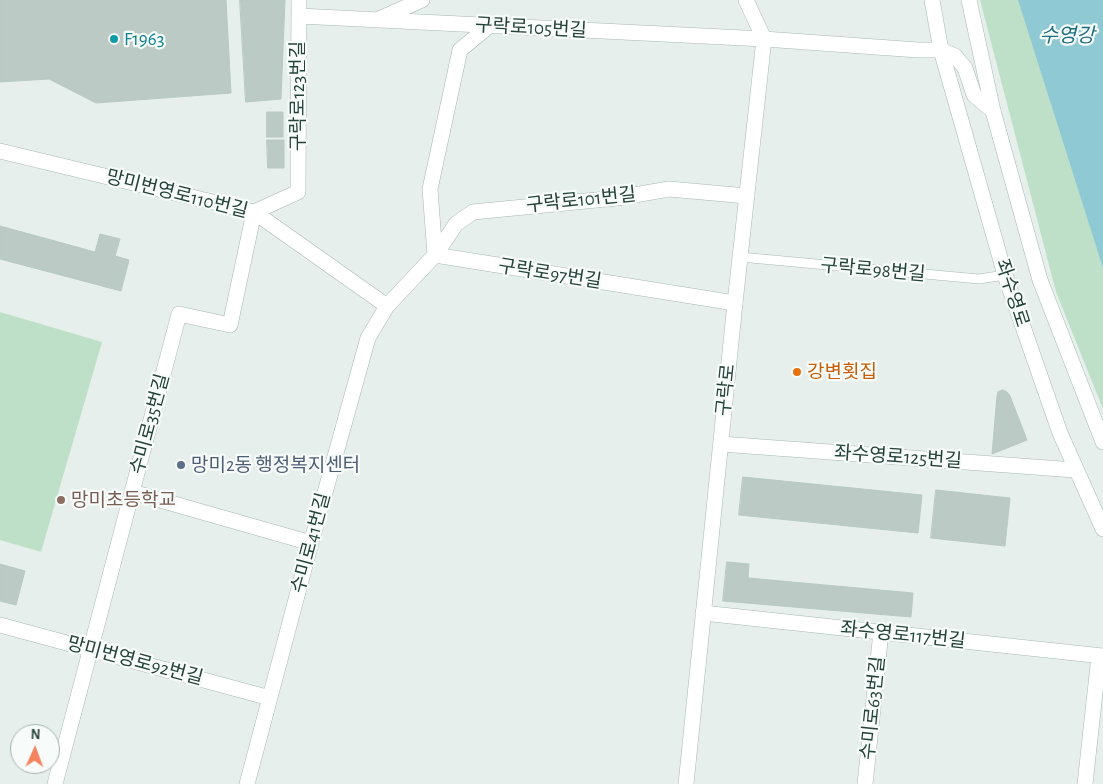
<!DOCTYPE html>
<html>
<head>
<meta charset="utf-8">
<style>
	body { margin:0 }
	#map { position:relative; width:1103px; height:784px; overflow:hidden; background:#e6efeb; font-family:"Alegreya Sans",sans-serif }
	canvas { display:block }
	.north { position:absolute; left:10px; top:724px; width:50px; height:50px; box-sizing:border-box; background:#f7fbf9; border:1px solid #a3b1ad; border-radius:50%; rotate:2deg; font-size:14px; font-weight:700; line-height:20px; text-align:center; color:#24423a }
	.north::after { content:''; display:block; margin:auto; width:18px; height:22px; background:#f4845f; clip-path:polygon(50% 0,100% 100%,50% 72%,0 100%) }
</style>
</head>
<body>
<div id="map">
<canvas width="1103" height="784"></canvas>
<div class="north">N</div>
</div>
<script>
const ctx = document.querySelector('canvas').getContext('2d');
ctx.lineJoin = 'round';
function fillPath(path, color) { ctx.fillStyle = color; ctx.fill(path, 'evenodd'); }
function stroke(path, color, width, dash) { ctx.strokeStyle = color; ctx.lineWidth = width; ctx.lineCap = dash ? 'butt' : 'round'; ctx.setLineDash(dash || []); ctx.stroke(path); }
function write(font, color, halo, rows, align = 'center') {
  ctx.font = font + ' "Alegreya Sans","Noto Sans KR",sans-serif'; ctx.lineWidth = 4.5; ctx.setLineDash([]); ctx.textBaseline = 'middle'; ctx.strokeStyle = halo; ctx.fillStyle = color; for (const [text, x, y, turn = 0] of rows) {
    ctx.save(); ctx.translate(x, y); ctx.rotate((+turn || 0) * Math.PI / 180); ctx.textAlign = isNaN(turn) ? turn : align; if (halo) ctx.strokeText(text, 0, 0); ctx.fillText(text, 0, 0); ctx.restore();
  }
}
fillPath(new Path2D(`
	M980 0H1103V409L1056 292Z
	M0 312 102 342 41 552 0 540Z`), '#bfe0c8');
fillPath(new Path2D(`
	M1018 0H1103V268Z`), '#8ec9d4');
const building = new Path2D(`
	M0 0H226L231 93 96 103 49 79 0 82Z
	M240 0H285L281 99 246 102Z
	M267 112H283V137H267Z
	M267 140H284V168H268Z
	M0 226 95 252 100 234 120 239 115 256 129 260 121 291 0 259Z
	M1003 390 1007 392 1010 396 1027 440 992 454 997 396 998 392Z
	M743 477 922 495 918 533 739 515Z
	M936 490 1010 498 1005 546 931 538Z
	M727 562 749 564 748 578 913 593 911 617 723 601Z
	M0 564 25 571 16 605 0 601Z`);
fillPath(building, '#bbcac4');
stroke(building, '#b8c9c2', 1);
const service = new Path2D(`
	M740 257 979 279 1005 275`);
const minor = new Path2D(`
	M299 16 764 39 918 50H941L955 56 965 68 974 95 993 111
	M381 18 422 0
	M0 151 254 212 387 306
	M435 255 456 224 473 212 617 198 669 189 747 196
	M435 255 430 189 460 50 489 26
	M721 444 1075 470
	M132 492 311 543
	M703 613 1103 656
	M0 625 270 698
	M55 784 179 314 230 325 254 212 298 192 299 0
	M247 784 311 543 368 338 387 306 435 255 735 303
	M865 784 881 632
	M1085 784 1099 656`);
const tertiary = new Path2D(`
	M686 784 735 303 764 39 746 0`);
const secondary = new Path2D(`
	M932 0 941 50 1005 275 1060 433 1103 529
	M969 0 993 111 1040 280 1103 442`);
stroke(service, '#a8b8b2', 10);
stroke(minor, '#a8b8b2', 16);
stroke(tertiary, '#a8b8b2', 16);
stroke(secondary, '#a4bbb3', 16);
stroke(service, '#fff', 9);
stroke(minor, '#fff', 15);
stroke(tertiary, '#fff', 15);
stroke(secondary, '#fff', 15);
for (const [x, y, r, color] of [
	[114,39,5,"#0f9aa8"],
	[797,372,5,"#e8710a"],
	[181,465,5,"#5c6f8a"],
	[61,500,5,"#8d6e63"]
]) { const dot = new Path2D(); dot.arc(x, y, r, 0, 2 * Math.PI); ctx.fillStyle = color; ctx.fill(dot); stroke(dot, '#f7fbf9', 2); }
write('19px', '#24423a', '#f7fbf9', [
	["구락로105번길",531,28,3],
	["구락로123번길",298,96,-90],
	["망미번영로110번길",177,194,14],
	["구락로101번길",581,200,-6],
	["구락로98번길",873,270,5],
	["구락로97번길",550,274,9],
	["좌수영로",1012,293,72],
	["구락로",726,390,-84],
	["수미로35번길",150,424,-75],
	["좌수영로125번길",898,457,4],
	["수미로41번길",311,543,-75],
	["좌수영로117번길",903,635,6],
	["망미번영로92번길",135,661,15],
	["수미로63번길",873,708,-84]
]);
write('19px', '#0d838f', '#f7fbf9', [
	["F1963",124,39]
], 'left');
write('19px', '#c56008', '#f7fbf9', [
	["강변횟집",807,372]
], 'left');
write('19px', '#4e5e75', '#f7fbf9', [
	["망미2동 행정복지센터",191,465]
], 'left');
write('19px', '#785e54', '#f7fbf9', [
	["망미초등학교",71,500]
], 'left');
write('italic 20px', '#1c6f80', '#f7fbf9', [
	["수영강",1067,36]
]);
</script>
</body>
</html>
